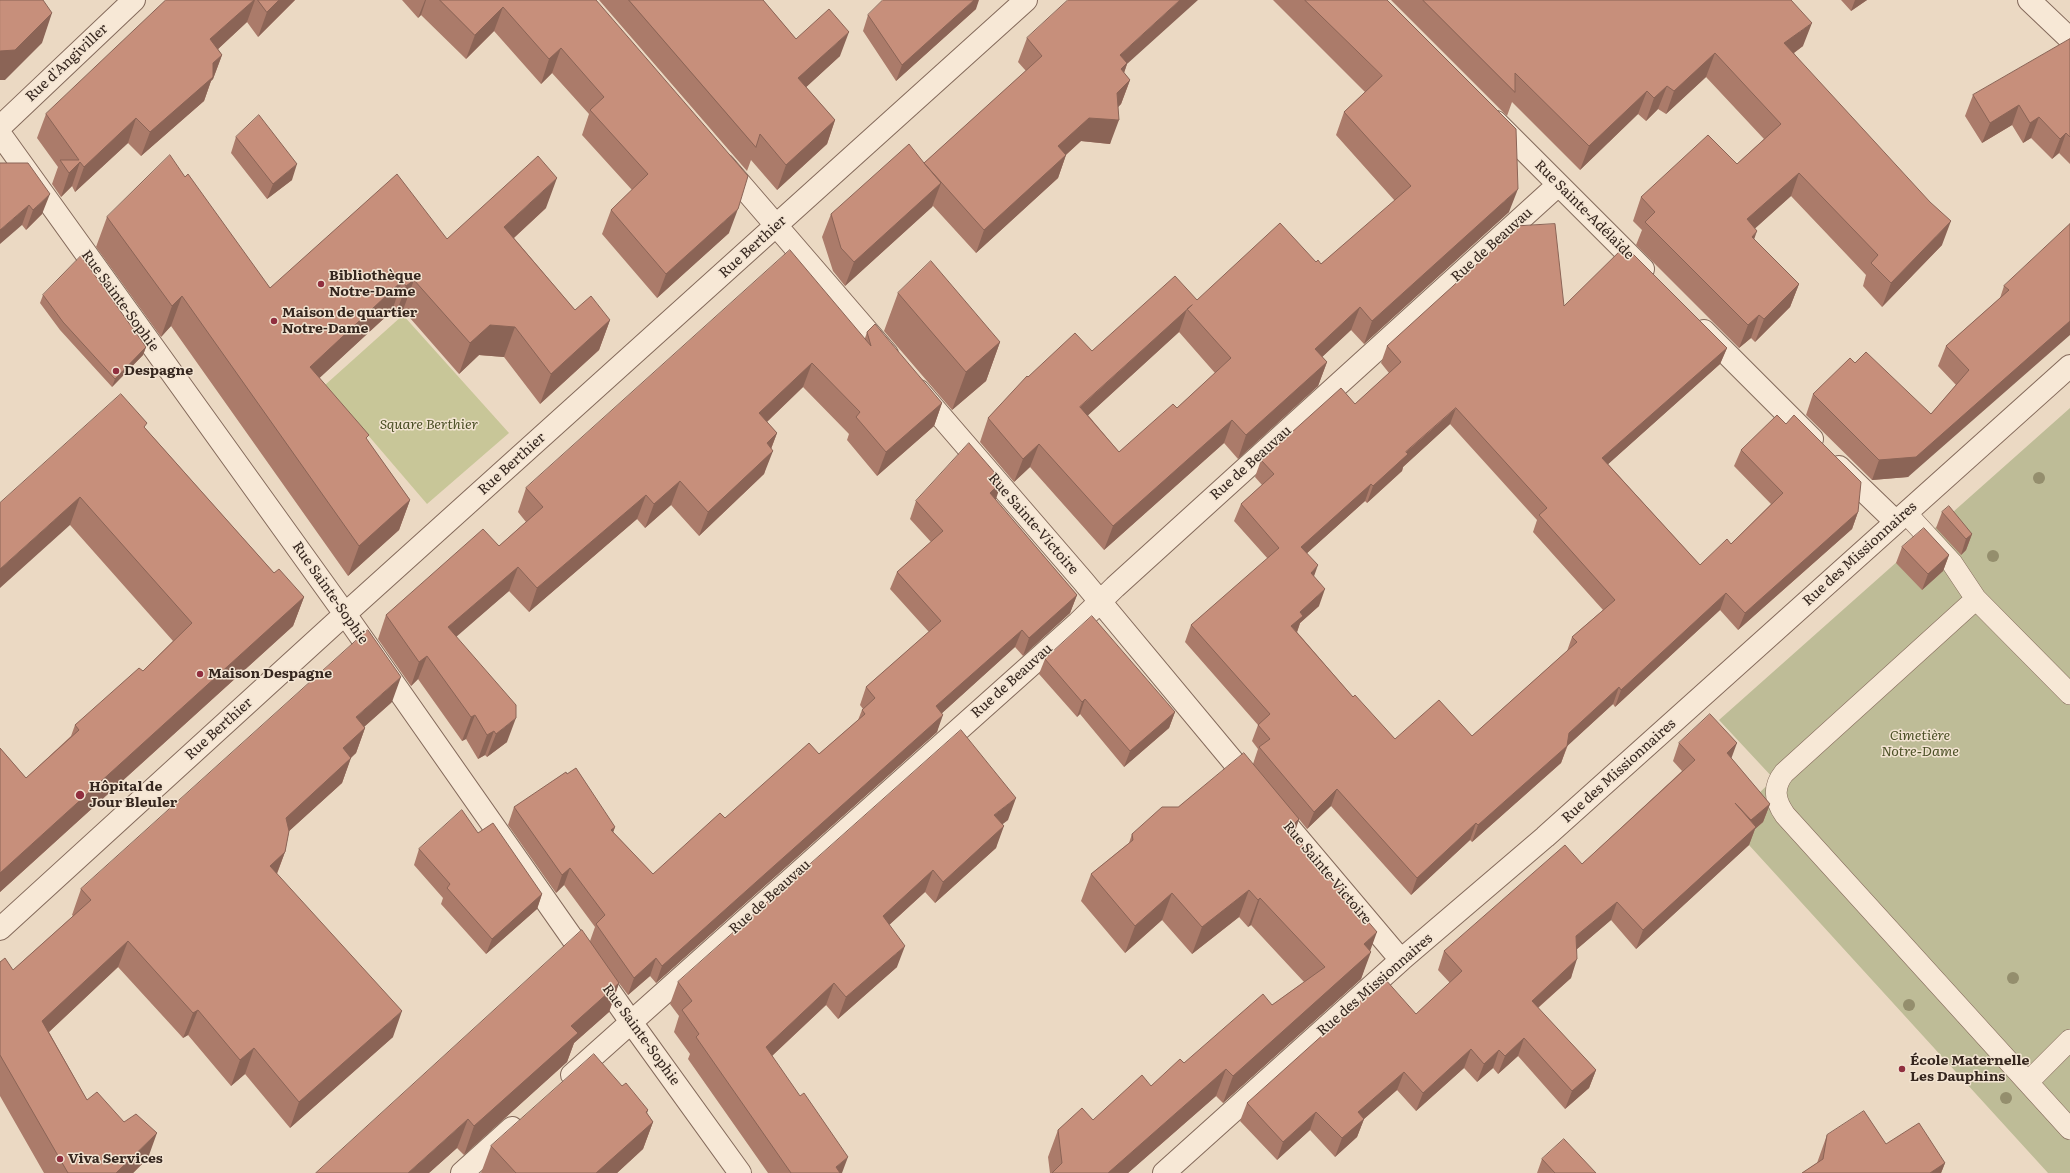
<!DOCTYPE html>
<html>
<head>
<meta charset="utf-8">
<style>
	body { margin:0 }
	canvas { display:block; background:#ebd9c3 }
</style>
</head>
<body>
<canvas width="2070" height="1173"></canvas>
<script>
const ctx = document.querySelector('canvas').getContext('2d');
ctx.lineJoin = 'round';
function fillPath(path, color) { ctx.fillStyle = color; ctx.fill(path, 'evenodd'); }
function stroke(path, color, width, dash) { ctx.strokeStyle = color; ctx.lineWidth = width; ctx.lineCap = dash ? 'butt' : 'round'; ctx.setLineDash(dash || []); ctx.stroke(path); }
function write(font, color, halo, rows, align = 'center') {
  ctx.font = font + ' Literata,serif'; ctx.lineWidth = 3; ctx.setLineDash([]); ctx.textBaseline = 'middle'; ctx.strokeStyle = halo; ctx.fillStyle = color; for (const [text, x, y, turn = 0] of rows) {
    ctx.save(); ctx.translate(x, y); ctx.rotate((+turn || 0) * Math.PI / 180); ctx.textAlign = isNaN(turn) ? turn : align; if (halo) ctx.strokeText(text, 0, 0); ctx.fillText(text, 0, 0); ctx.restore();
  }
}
fillPath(new Path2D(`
	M403 315 509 433 427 504 325 385Z`), '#c8c698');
fillPath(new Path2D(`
	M2070 408V1173H2048L1728 822 1774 779 1719 720Z`), '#bebc97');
const lane = new Path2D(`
	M1906 513 1952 563 1976 599 2070 694
	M1976 599 1784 773C1772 788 1775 801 1785 815L2070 1129
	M2028 1082 2070 1040`);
const street = new Path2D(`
	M2029 0 2070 39
	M1496 122 1643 269
	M0 127 134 0
	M0 134 345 614 631 1022 740 1173
	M724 165 887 354
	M1704 331 1812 439
	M919 391 1083 581 1252 784
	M1839 467 1896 522
	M1276 812 1401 960
	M0 929 345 614 1026 0
	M572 1075 1078 623 1115 587 1558 185
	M462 1173 512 1128
	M1164 1173 1401 960 1545 837 2070 366`);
stroke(lane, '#846a5b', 22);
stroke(street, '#846a5b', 24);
stroke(lane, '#f7e8d6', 21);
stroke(street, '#f7e8d6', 22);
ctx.fillStyle = '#948e6d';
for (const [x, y] of [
	[2039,478],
	[1993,556],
	[2013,978],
	[1909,1005],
	[2006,1098]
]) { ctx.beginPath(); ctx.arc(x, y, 6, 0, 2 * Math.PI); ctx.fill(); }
fillPath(new Path2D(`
	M166 0H295L258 37 247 22 218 49 222 55 213 79 211 81 204 101 141 156 128 143 75 192 72 186 61 197 52 184 58 167 37 138 46 114Z
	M402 0H596L729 233 657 298 602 234 611 210 632 190 582 135 589 114 552 73 541 84 494 31 466 59 421 15 418 18Z
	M599 0H763L796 39 840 56 806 87 835 120 827 144 777 190 751 160 747 171Z
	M1273 0H1387L1509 212 1364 344 1351 330 1322 357 1327 362 1318 386 1238 459 1224 443 1104 550 1030 467 1014 482 980 442 988 418 1028 377 1092 351 1197 300 1316 262 1321 264 1395 201 1336 135 1344 112 1365 92ZM1179 332 1215 373 1177 408 1119 452 1088 415Z
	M1391 0H1791L1803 46 1794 53 1942 245 1882 307 1863 286 1866 275 1791 196 1755 228 1754 239 1799 284 1790 307 1755 342 1751 338 1739 348 1636 245 1642 230 1633 221 1641 197 1737 164 1764 139 1706 77 1666 114 1658 109 1646 121 1638 114 1580 170 1512 102 1507 116Z
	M1841 0H1867L1851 11Z
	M976 9 896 81 863 31 868 15Z
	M1027 38 1127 64 1124 73 1130 80 1121 104 1118 107 1110 144 1081 141 1066 155 1058 178 976 253 933 206 932 207 845 286 833 271 822 237 831 214 924 163 1026 71 1018 62Z
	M2070 39V164L2059 153 2052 159 2031 138 2023 143 2012 125 1982 143 1965 116 1973 95Z
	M236 137 292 180 267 199 231 153Z
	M0 163 42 214 26 230 22 225Z
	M185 177 270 288 447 239 546 208 514 238 575 310 610 320 599 350 540 404 504 357 479 355 459 374 403 310 395 316 392 311 319 378 367 440 410 500 399 530 348 576 171 326 161 337 96 247 107 217Z
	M2070 224 1908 477 1872 480 1806 415 1813 394 1855 363 1931 414 1956 385 1938 366 1946 346 2000 298 2004 286Z
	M898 293 1000 342 986 381 952 410 884 331Z
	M43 295 146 347 143 355 112 387 60 330 40 303Z
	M1564 306 1727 348 1720 364 1608 464 1700 565 1731 544 1771 504 1734 466 1741 450 1858 512 1852 529 1738 630 1720 610 1615 707 1613 704 1568 745 1561 763 1472 842 1470 840 1411 895 1331 806 1307 829 1299 819 1294 835 1370 951 1361 979 1223 1103 1216 1096 1128 1173H1050L1048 1157 1058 1130 1093 1120 1151 1086 1272 1005 1304 982 1251 925 1248 927 1239 917 1192 954 1162 920 1125 953 1081 901 1091 874 1129 843 1132 834 1178 807 1253 764 1258 749 1252 741 1258 725 1185 642 1191 625 1268 559 1234 521 1241 504 1262 485 1255 477 1261 460 1355 404 1389 373 1381 363 1387 346ZM1450 424 1537 520 1533 532 1603 610 1572 637 1567 651 1472 736 1395 739 1353 697 1297 632 1300 623 1319 606 1314 577 1307 553 1365 501 1367 503 1402 471 1403 467Z
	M867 332 942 403 934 426 877 476 847 440 849 434 803 387 767 422 777 433 771 449 764 474 699 536 671 505 645 528 637 519 529 612 509 591 456 636 507 742 487 757 485 755 478 759 466 739 462 741 418 679 411 686 378 639 386 615 499 546 526 522 518 512 526 488 865 338Z
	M145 428 274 573 304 597 293 626 0 892V748L26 778 71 736 75 725 143 671 173 641 70 525 0 503Z
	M996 499 995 500 1077 595 1070 613 1023 656 1015 647 942 713 937 732 656 983 650 976 628 995 619 983 609 1012 574 1043 567 1062 464 1155 457 1148 429 1173 590 941 595 927 564 885 556 893 508 825 514 807 567 774 615 827 613 832 653 874 725 818 819 754 858 720 862 710 863 709 860 705 866 687 929 632 890 589 897 572 931 542 910 519 916 501Z
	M1942 512 1972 534 1966 550 1961 555 1936 528Z
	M1902 547 1949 555 1943 571 1922 590 1896 563Z
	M1045 659 1175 712 1169 728 1124 767 1080 714 1077 717 1039 674Z
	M392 702 364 727 365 728 356 753 351 757 342 783 289 831 285 852 277 874 393 1037 290 1128 245 1074 231 1086 188 1035 183 1038 118 967 49 1032 87 1100 148 1158 133 1173H44L0 1096V962L13 970 73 916 72 915 81 889Z
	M1679 743 1731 758 1770 804 1763 822 1755 829 1749 845 1636 949 1611 920 1577 949 1571 978 1538 1008 1596 1070 1589 1088 1565 1109 1518 1056 1498 1074 1493 1068 1477 1082 1464 1068 1416 1111 1397 1090 1364 1119 1357 1137 1335 1157 1310 1130 1277 1160 1240 1121 1247 1103 1416 1014 1450 983 1438 970 1444 951 1582 864 1682 771 1673 761Z
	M1008 820 1002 824 996 848 935 903 925 892 889 925 897 967 838 1019 826 1005 772 1056 842 1173H768L688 1059 690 1054 674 1032 679 1016 670 1004 678 982Z
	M419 849 542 894 537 909 486 954 441 904 443 898 414 865Z
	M622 1086 648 1110 647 1113 653 1122 643 1149 617 1173H481L491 1146Z
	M1827 1135 1886 1144 1945 1163 1941 1173H1802L1817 1163Z
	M1542 1159 1596 1173H1537Z`), '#ab7b6a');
fillPath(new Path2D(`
	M254 0H255L247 22 202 64 210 39Z
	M279 0H295L258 37 267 12Z
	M425 0H426L421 15 418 18Z
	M974 0H979L976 9 896 81 902 65Z
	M1180 0H1198L1127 64 1119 87 1120 55Z
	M1855 0H1867L1851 11Z
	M503 7 494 31 466 59 475 35Z
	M52 13 42 43 5 80H0V51Z
	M1812 23 1803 46 1776 66 1784 43Z
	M849 32 840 56 790 102 798 78Z
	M561 48 552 73 541 84 549 59Z
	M1715 53 1706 77 1666 114 1674 91Z
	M222 55 213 79 211 81 204 101 141 156 150 132 213 63Z
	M1130 80 1121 104 1109 116 1117 93Z
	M1667 86 1658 109 1646 121 1654 98Z
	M1647 91 1638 114 1580 170 1589 146Z
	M2019 105 2012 125 1982 143 1990 123Z
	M2039 117 2031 138 2023 143 2030 123Z
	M136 118 128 143 75 192 84 167Z
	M1089 118 1119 120 1110 144 1081 141 1050 169 1058 146Z
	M835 120 827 144 777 190 786 165Z
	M2066 133 2059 153 2052 159 2060 139Z
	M1066 155 1058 178 976 253 984 230Z
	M80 162 72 186 61 197 69 173Z
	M297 164 292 180 267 199 273 184Z
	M1799 173 1791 196 1739 243 1747 219Z
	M557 178 546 208 493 257 504 227Z
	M941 183 932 207 845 286 854 262Z
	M1518 189 1509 212 1364 344 1372 321Z
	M50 194 42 214 26 230 33 210Z
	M29 205 22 225 0 244V230Z
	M738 209 729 233 657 298 666 274Z
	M1951 221 1942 245 1882 307 1891 283Z
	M1757 231 1749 254 1752 237Z
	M414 280 403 310 395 316 406 286Z
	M402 281 392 311 299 397 310 367Z
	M1799 284 1790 307 1755 342 1764 319Z
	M182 296 171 326 161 337 172 306Z
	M1360 307 1351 330 1306 372 1315 349Z
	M1187 309 1179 332 1072 430 1080 407Z
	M1759 315 1751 338 1739 348 1748 325Z
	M610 320 599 350 540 404 551 374Z
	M2070 321V335L1908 477 1872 480 1879 460Z
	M490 325 515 327 504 357 479 355 459 374 470 343Z
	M1000 342 986 381 952 410 966 372Z
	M146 347 143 355 112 387 115 379Z
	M1727 348 1720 364 1596 475 1602 458Z
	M1327 362 1318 386 1238 459 1246 435Z
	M812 363 803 387 751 437 759 413Z
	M942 403 934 426 877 476 886 452Z
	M1456 408 1450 424 1403 467 1402 471 1367 503 1373 486 1406 452Z
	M1232 420 1224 443 1104 550 1113 526Z
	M777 433 769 454 773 451 764 474 699 536 708 512 767 443Z
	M1039 444 1030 467 1014 482 1023 459Z
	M680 481 671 505 645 528 654 504Z
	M1002 481 996 499 983 511 990 493Z
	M1371 484 1365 501 1295 564 1301 547Z
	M646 495 637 519 529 612 537 588Z
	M80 497 70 525 0 588V569Z
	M410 500 399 530 348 576 359 546Z
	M1858 512 1852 529 1738 630 1745 613Z
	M1972 534 1966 550 1961 555 1966 539Z
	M1949 555 1943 571 1922 590 1928 574Z
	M1318 565 1312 582 1311 573Z
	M518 567 509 591 440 651 448 627Z
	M1325 589 1319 606 1300 623 1297 632 1291 626 1300 612Z
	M1726 593 1720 610 1615 707 1621 690Z
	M1077 595 1070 613 1023 656 1029 638Z
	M304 597 293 626 0 892V873Z
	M1022 630 1015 647 930 724 936 706Z
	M427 656 418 679 411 686 419 662Z
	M401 677 392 702 347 742 356 717Z
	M1619 687 1613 704 1563 750 1569 733Z
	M1085 699 1080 714 1077 717 1082 702Z
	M1175 712 1169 728 1124 767 1130 751Z
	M475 715 466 739 462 741 471 717Z
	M943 715 937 732 656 983 662 966Z
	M516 718 507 742 487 757 496 734Z
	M365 728 356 753 348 761 351 758 342 783 276 843 286 818 343 748Z
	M494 731 485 755 478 759 487 735Z
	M1737 743 1730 762 1727 753Z
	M1567 746 1561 763 1472 842 1478 825Z
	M1337 789 1331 806 1307 829 1314 812Z
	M1016 798 1008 820 986 837 994 815Z
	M1770 804 1763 822 1755 829 1749 845 1636 949 1643 930 1751 820Z
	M1299 819 1289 847V829Z
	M1476 823 1470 840 1411 895 1417 878Z
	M1004 826 996 848 935 903 943 882Z
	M615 827 609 844 611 830Z
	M285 852 275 878 270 866Z
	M570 868 564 885 556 893 562 875Z
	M933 870 925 892 875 938 883 916Z
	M1249 890 1239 917 1192 954 1202 927Z
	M1172 893 1162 920 1125 953 1135 926Z
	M542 894 537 909 486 954 492 939Z
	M1260 898 1251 925 1248 927 1258 900Z
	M1617 902 1611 920 1570 955 1576 936Z
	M1377 932 1369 954 1371 952 1361 979 1223 1103 1233 1076 1364 944Z
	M128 941 118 967 33 1047 42 1021Z
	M905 946 897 967 838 1019 846 997Z
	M656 958 650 976 628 995 634 978Z
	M1577 959 1571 978 1525 1019 1532 1001Z
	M619 983 609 1012 574 1043 567 1062 464 1155 474 1126 571 1026Z
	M834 983 826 1005 758 1069 766 1047Z
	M198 1010 188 1035 183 1038 193 1013Z
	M402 1011 393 1037 290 1128 299 1102Z
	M1524 1038 1518 1056 1498 1074 1505 1056Z
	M254 1048 245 1074 231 1086 240 1060Z
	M1471 1049 1464 1068 1416 1111 1423 1093Z
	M1499 1050 1493 1068 1477 1082 1484 1064Z
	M1226 1069 1216 1096 1128 1173H1108Z
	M1596 1070 1589 1088 1565 1109 1572 1091Z
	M1404 1072 1397 1090 1364 1119 1357 1137 1335 1157 1342 1138 1358 1112Z
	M648 1110 639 1134 653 1122 643 1149 617 1173H596Z
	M1316 1112 1310 1130 1277 1160 1283 1142Z
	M468 1119 457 1148 429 1173H408Z
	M157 1133 148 1158 133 1173H116Z
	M848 1157 842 1173H833L836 1167Z
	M1945 1163 1941 1173H1930Z`), '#8b6456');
const building = new Path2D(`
	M0 0H43L52 13 15 50 0 51Z
	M166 0H254L210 39 222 55 213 63V77L150 132 136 118 84 167 80 162 69 173 60 160H79L46 114Z
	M258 0H279L267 12Z
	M440 0H596L748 176 738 209 666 274 611 210 648 174 590 110 604 97 561 48 549 59 503 7 475 35Z
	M629 0H763L796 39 829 9 849 32 798 78 835 120 786 165 760 134 756 147Z
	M883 0H974L902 65 868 15Z
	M1068 0H1180L1120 55 1127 63 1121 69 1130 80 1117 93 1119 120 1089 118 1058 146 1066 155 984 230 924 163 941 183 854 262 841 248 831 214 909 144 924 163 1042 56 1027 38Z
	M1305 0H1387L1516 129 1518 189 1372 321 1360 307 1315 349 1327 362 1246 435 1232 420 1113 526 1039 444 1023 459 988 418 1027 376 1028 377 1075 333 1092 351 1175 276 1197 300 1280 223 1316 262 1318 260 1321 264 1411 186 1344 112 1382 76ZM1192 305 1187 309 1231 358 1177 408 1173 404 1119 452 1080 407Z
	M1423 0H1791L1812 23 1784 43 1930 202 1951 221 1891 283 1871 263 1878 255 1799 173 1747 219 1757 231 1752 237 1799 284 1764 319 1759 315 1748 325 1645 222 1655 212 1641 197 1708 135 1737 164 1781 124 1715 53 1674 91 1667 86 1654 98 1647 91 1589 146 1515 73V92Z
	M2070 39V137L2066 133 2060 139 2039 117 2030 123 2019 105 1990 123 1973 95Z
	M259 115 297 164 273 184 236 137Z
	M170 155 185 177 188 174 270 288 397 174 447 239 538 156 557 178 504 227 575 310 591 296 610 320 551 374 515 327 490 325 470 343 414 280 406 286 402 281 310 367 369 435 366 438 410 500 359 546 182 296 172 306 107 217Z
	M0 163H28L50 194 33 210 29 205 0 230Z
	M1555 224 1564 306 1625 246 1727 348 1602 458 1700 565 1727 539 1731 544 1783 493 1741 450 1777 415 1786 424 1794 415 1861 482 1858 512 1745 613 1726 593 1621 690 1619 687 1569 733 1567 746 1478 825 1476 823 1417 878 1337 789 1314 812 1259 747 1270 739 1258 725 1270 714 1191 625 1279 548 1241 504 1274 474 1261 460 1341 388 1355 404 1401 362 1387 346 1519 226ZM1456 408 1547 508 1539 515 1615 600 1572 637 1577 642 1472 736 1439 700 1395 739 1355 695 1353 697 1291 626 1303 616 1300 612 1325 589 1311 573 1318 565 1301 547 1371 484 1373 486 1408 454 1406 452Z
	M2070 224V321L1916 457 1879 460 1813 394 1850 358 1855 363 1866 352 1931 414 1969 370 1946 346 2009 290 2004 286Z
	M790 250 871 346 867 332 875 324 942 403 886 452 856 417 860 412 812 363 759 413 777 433 767 443 773 451 708 512 680 481 654 504 646 495 537 588 518 567 448 627 516 705V718L496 734 494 731 487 735 475 715 471 717 427 656 419 662 386 615 483 529 499 546 543 507 526 488Z
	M81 256 146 347 115 379 63 322 43 295Z
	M931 261 1000 342 966 372 898 293Z
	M121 394 147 423 144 427 274 573 279 569 304 597 0 873V748L26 778 79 730 75 725 139 668 143 671 192 623 80 497 0 569V503Z
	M969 443 1002 481 990 493 1077 595 1029 638 1022 630 936 706 943 715 662 966 656 958 634 978 596 924 605 915 570 868 562 875 514 807 566 772 567 774 576 768 615 827 611 830 653 874 720 813 725 818 809 743 819 754 865 714 862 710 875 698 866 687 941 621 897 572 943 531 916 501Z
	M1949 506 1972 534 1966 539 1942 512Z
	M1924 528 1949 555 1928 574 1902 547Z
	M1092 616 1175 712 1130 751 1085 699 1082 702 1045 659Z
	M368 630 401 677 356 717 365 728 343 748 351 758 286 818 289 831 285 852 270 866 402 1011 299 1102 254 1048 240 1060 198 1010 193 1013 128 941 42 1021 87 1100 97 1092 124 1122 136 1114 157 1133 116 1173H68L0 1055V962L5 958 13 970 91 900 81 889Z
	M1710 714 1737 743 1727 753 1770 804 1751 820 1735 803 1756 827 1643 930 1617 902 1576 936 1577 959 1532 1001 1596 1070 1572 1091 1524 1038 1505 1056 1499 1050 1484 1064 1471 1049 1423 1093 1404 1072 1358 1112 1364 1119 1342 1138 1316 1112 1283 1142 1247 1103 1385 979 1416 1014 1462 971 1444 951 1565 845 1582 864 1695 760 1679 743Z
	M961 730 1016 798 994 815 1004 826 943 882 933 870 883 916 905 946 846 997 834 983 766 1047 800 1096 804 1093 848 1157 836 1167 840 1173H791L696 1037 699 1034 682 1010 692 1001 678 982Z
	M1244 753 1299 819 1289 829 1377 932 1364 944 1371 952 1233 1076 1226 1069 1108 1173H1052L1062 1163 1058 1130 1082 1108 1093 1120 1142 1075 1151 1086 1180 1059 1184 1063 1263 994 1272 1005 1325 967 1260 898 1258 900 1249 890 1202 927 1172 893 1135 926 1091 874 1133 840 1132 834 1162 807H1178Z
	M462 810 478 833 493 823 542 894 492 939 447 888 450 884 419 849Z
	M582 930 619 983 571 1026 578 1033 474 1126 468 1119 408 1173H316Z
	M594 1054 622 1086 626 1083 648 1110 646 1112 653 1122 596 1173H516L491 1146Z
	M1864 1111 1886 1144 1919 1123 1945 1163 1930 1173H1802L1823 1159 1827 1135Z
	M1564 1139 1596 1173H1555L1542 1159Z`);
fillPath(building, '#c78f7b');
stroke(building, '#8b6456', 1);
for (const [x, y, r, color] of [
	[321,284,4,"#902f3f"],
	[274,321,4,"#902f3f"],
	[116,371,4,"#902f3f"],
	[200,674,4,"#902f3f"],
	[80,795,5,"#902f3f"],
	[1902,1069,4,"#902f3f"],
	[60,1159,4,"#902f3f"]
]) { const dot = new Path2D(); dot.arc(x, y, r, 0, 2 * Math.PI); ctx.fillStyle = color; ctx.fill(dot); stroke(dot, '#f3e4d2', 1.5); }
write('14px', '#35261e', '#f3e4d2', [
	["Rue d'Angiviller",67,63,-43],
	["Rue Sainte-Adélaïde",1584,210,45],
	["Rue de Beauvau",1492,245,-42],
	["Rue Berthier",753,247,-42],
	["Rue Sainte-Sophie",120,301,54],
	["Rue de Beauvau",1251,463,-42],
	["Rue Berthier",512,464,-42],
	["Rue Sainte-Victoire",1033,524,49],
	["Rue des Missionnaires",1860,554,-42],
	["Rue Sainte-Sophie",330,593,55],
	["Rue de Beauvau",1012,681,-42],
	["Rue Berthier",219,729,-42],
	["Rue des Missionnaires",1619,771,-42],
	["Rue Sainte-Victoire",1327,873,50],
	["Rue de Beauvau",770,897,-42],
	["Rue des Missionnaires",1375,985,-41],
	["Rue Sainte-Sophie",641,1035,54]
]);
write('bold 14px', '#35261e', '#f3e4d2', [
	["Bibliothèque",329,276],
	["Notre-Dame",329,292],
	["Maison de quartier",282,313],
	["Notre-Dame",282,329],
	["Despagne",124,371],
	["Maison Despagne",208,674],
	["Hôpital de",89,787],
	["Jour Bleuler",89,803],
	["École Maternelle",1910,1061],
	["Les Dauphins",1910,1077],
	["Viva Services",68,1159]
], 'left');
write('italic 14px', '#4c5026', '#f3e4d2', [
	["Square Berthier",429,425],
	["Cimetière",1920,736],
	["Notre-Dame",1920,752]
]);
</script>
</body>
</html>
